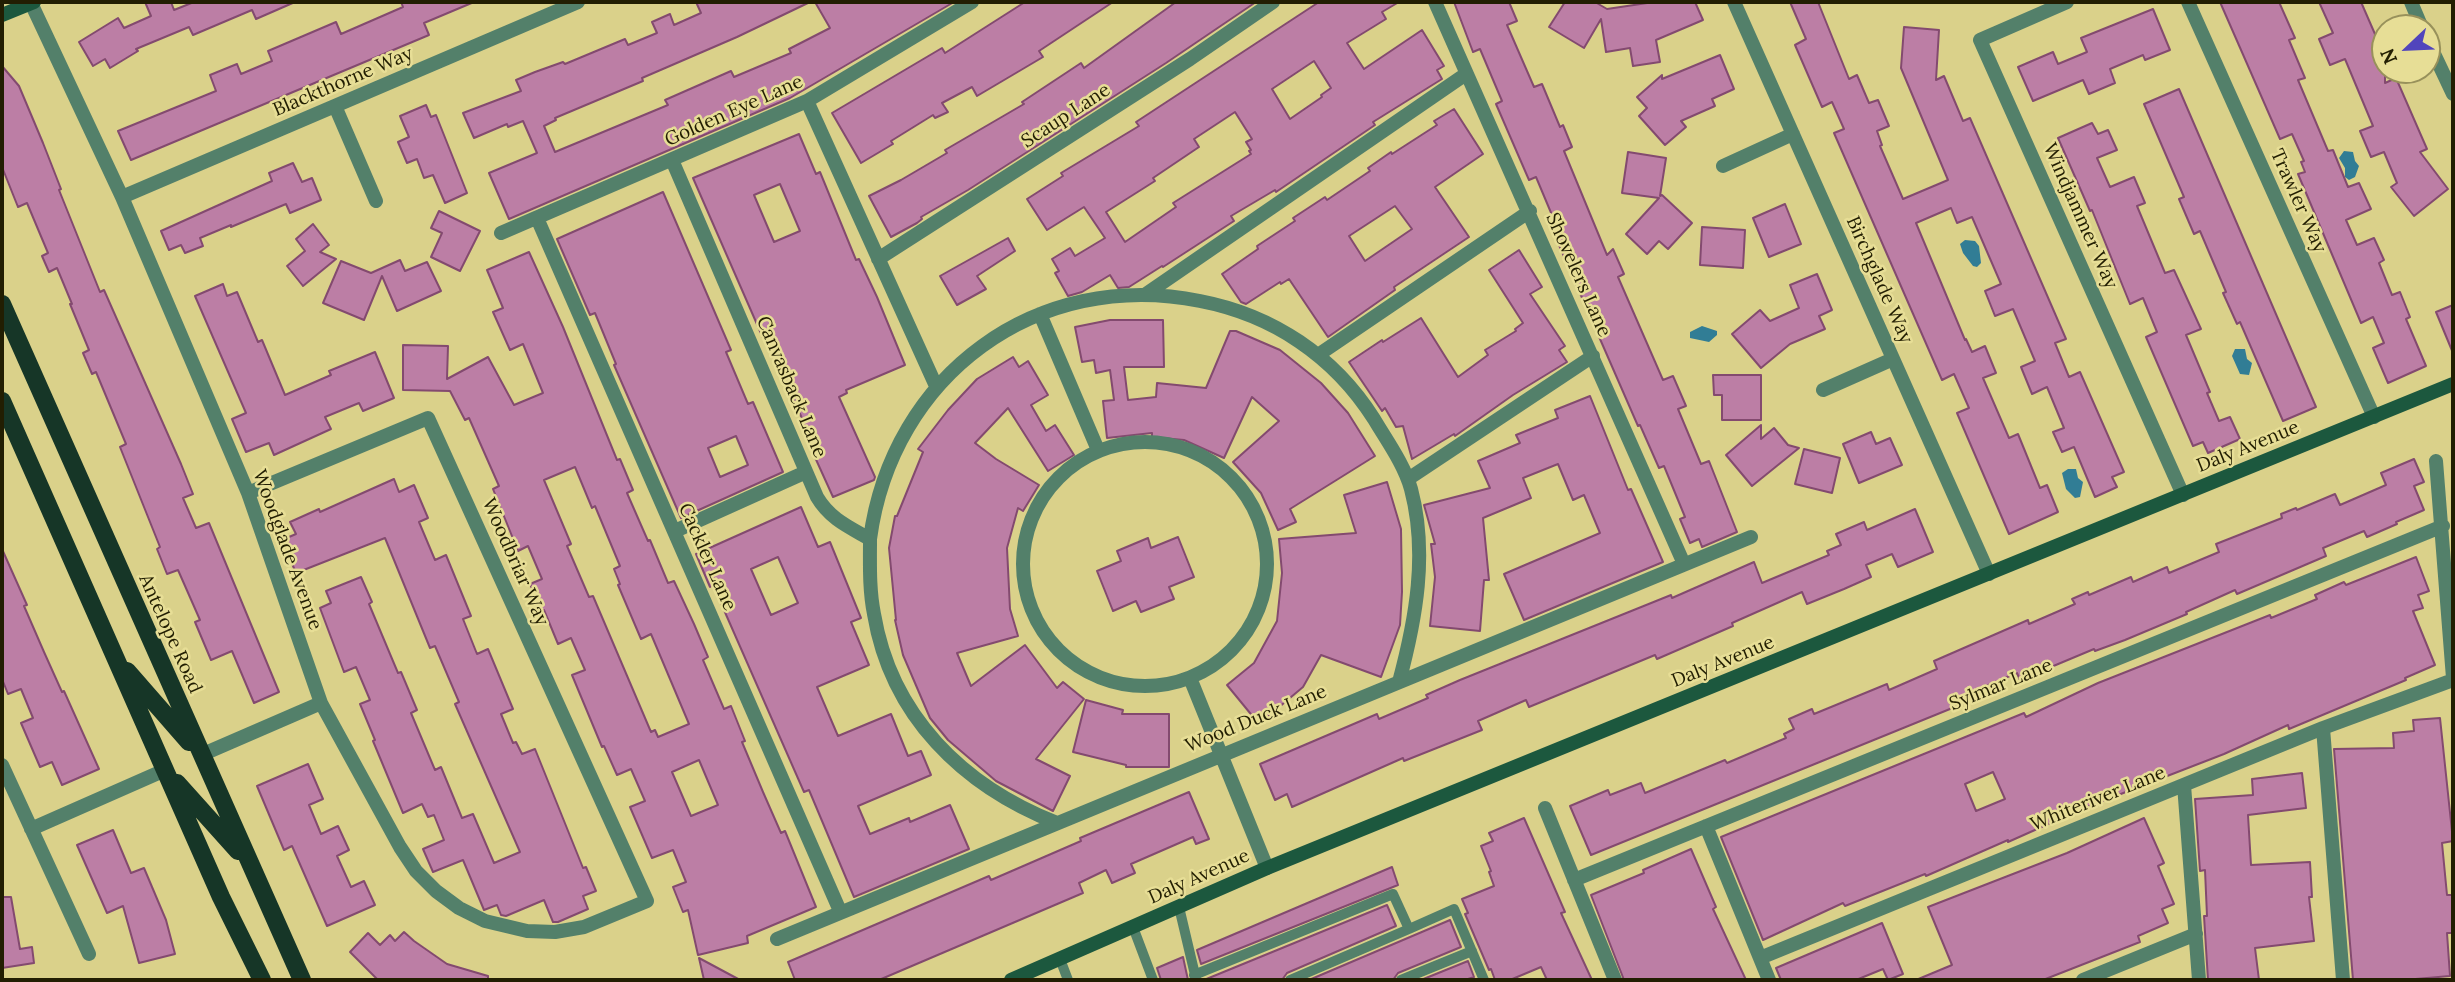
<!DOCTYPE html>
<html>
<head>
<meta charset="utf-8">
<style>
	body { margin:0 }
	#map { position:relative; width:2455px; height:982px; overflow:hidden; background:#dad18a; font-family:Lora,serif }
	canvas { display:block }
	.frame { position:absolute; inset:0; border:4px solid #221e02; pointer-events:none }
	.north { position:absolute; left:2371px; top:14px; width:70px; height:70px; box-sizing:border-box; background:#e7de96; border:2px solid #98915b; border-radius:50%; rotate:247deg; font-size:19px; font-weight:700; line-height:28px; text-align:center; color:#221e02 }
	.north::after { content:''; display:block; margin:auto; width:24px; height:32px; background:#5145bc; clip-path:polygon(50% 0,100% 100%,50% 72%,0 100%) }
</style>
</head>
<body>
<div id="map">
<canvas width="2455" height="982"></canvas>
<div class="frame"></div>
<div class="north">N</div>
</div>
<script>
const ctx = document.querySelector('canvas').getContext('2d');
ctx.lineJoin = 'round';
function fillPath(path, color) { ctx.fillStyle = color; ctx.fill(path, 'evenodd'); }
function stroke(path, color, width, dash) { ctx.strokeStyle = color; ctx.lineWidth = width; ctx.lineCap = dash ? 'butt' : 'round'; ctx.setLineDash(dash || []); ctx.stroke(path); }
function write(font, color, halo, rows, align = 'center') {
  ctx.font = font + ' Lora,serif'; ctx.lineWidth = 5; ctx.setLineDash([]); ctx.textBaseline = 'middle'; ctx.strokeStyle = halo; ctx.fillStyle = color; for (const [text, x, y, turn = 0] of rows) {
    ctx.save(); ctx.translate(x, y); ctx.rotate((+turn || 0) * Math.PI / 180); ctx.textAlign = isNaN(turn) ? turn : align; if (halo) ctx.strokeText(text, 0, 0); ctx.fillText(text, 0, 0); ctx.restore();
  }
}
fillPath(new Path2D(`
	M2344 151 2353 152 2355 161 2359 166 2355 177 2349 180 2345 177V168L2339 158Z
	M1965 240 1975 241 1979 246 1981 263 1977 267 1973 266 1963 253 1960 244Z
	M1702 326 1717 331V335L1709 342 1690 338V332Z
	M2235 349H2245L2247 359 2252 363 2249 375 2240 374 2232 356Z
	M2068 469H2076L2078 478 2083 482 2080 497 2075 498 2066 489 2062 473Z`), '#317d95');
const building = new Path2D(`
	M145 2H171L174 10 194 2H295L256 19 252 10 193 35 189 27 136 49 138 51 110 68 105 59 93 66 79 42 118 18 124 28 151 16Z
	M401 2H474L424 23 429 35 131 160 118 131 216 91 210 75 237 64 241 74 272 61 268 51 336 22 341 34 403 7Z
	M696 2H810L737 37 642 78 643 81 555 118 556 120 544 126 555 152 668 105 665 100 731 71 734 77 791 53 789 49 830 28 815 2H954L790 98 509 219 489 173 537 153 523 121 508 127 507 124 474 138 463 113 521 91 516 80 535 72 563 62 565 64 625 39 628 45 657 33 652 22 670 14 674 25 701 13Z
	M1025 2H1113L1039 51 1043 57 977 96 972 87 942 103 948 112 935 118 933 115 891 141 893 144 861 163 832 113 942 48 945 53Z
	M1176 2H1256L1166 63 968 190 921 217 922 219 917 223 891 237 869 196 901 180 947 153 945 150 1024 104 1022 102 1081 63 1084 68Z
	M1319 2H1399L1382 12 1386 19 1347 43 1364 69 1422 30 1444 66 1437 70 1442 79 1373 122 1375 125 1276 192 1275 190 1231 216 1234 221 1163 267 1162 266 1129 287 1118 288 1110 275 1082 292 1068 296 1055 273 1059 271 1052 259 1070 248 1075 256 1105 238 1084 207 1047 230 1027 199 1063 176 1061 173 1139 126 1136 122ZM1314 61 1331 88 1321 95 1322 97 1290 119 1272 89ZM1235 112 1252 139 1246 142 1251 150 1249 151 1251 154 1173 203 1176 207 1125 242 1106 212 1155 181 1153 178 1199 147 1194 139Z
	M1454 2H1509L1517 21 1507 25 1534 87 1542 84 1560 127 1563 125 1572 147 1564 151 1607 255 1613 249 1624 274 1618 277 1663 380 1673 376 1686 406 1678 409 1701 464 1709 461 1737 532 1702 547 1699 539 1690 543 1680 519 1685 517 1664 466 1659 468 1640 425 1638 426 1552 229 1557 227 1536 177 1529 180 1496 104 1502 101 1480 49 1473 52Z
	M1565 2H1595L1607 9 1654 2H1695L1703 20 1656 40 1660 62 1633 66 1630 48 1606 52 1601 19 1584 48 1549 27Z
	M1790 2H1818L1849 79 1857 75 1869 103 1878 100 1889 126 1877 131 1882 145 1880 146 1903 199 1948 180 1901 68 1904 27 1939 30 1936 80 1944 76 1963 121 1970 118 2066 339 2055 343 2069 377 2080 372 2124 472 2112 477 2117 487 2095 497 2074 447 2062 452 2053 432 2064 428 2047 387 2032 394 2021 367 2035 361 2013 309 1995 316 1985 291 2001 284 1972 217 1957 223 1951 208 1916 223 1965 340 1966 339 1972 352 1985 346 1996 373 1983 378 2009 438 2018 434 2040 488 2047 485 2058 512 2009 534 1957 413 1969 408 1954 374 1942 380 1834 133 1844 129 1832 102 1822 107 1795 45 1806 39Z
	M2220 2H2279L2295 38 2289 40 2305 78 2298 80 2328 151 2333 150 2348 187 2359 183 2371 209 2346 220 2357 245 2374 238 2384 260 2379 263 2392 295 2400 292 2410 317 2406 319 2426 366 2388 383 2373 348 2384 343 2373 317 2361 323 2298 174 2305 172 2301 162 2304 161 2292 134 2280 139Z
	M2319 2H2361L2385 57V83L2396 78 2427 149 2420 152 2448 189 2414 216 2391 187 2397 183 2384 152 2371 157 2360 131 2373 126 2345 59 2330 65 2319 39 2333 33Z
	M2153 9 2170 50 2145 60 2143 55 2110 69 2115 83 2089 94 2083 80 2033 101 2018 67 2053 52 2058 64 2087 52 2081 38Z
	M1720 55 1734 89 1712 99 1715 106 1681 121 1686 127 1665 145 1639 116 1647 108 1637 97 1662 75V79Z
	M2 66 19 86 43 143 61 189 59 190 100 292 104 290 181 464 193 494 183 498 196 528 209 523 279 692 254 703 232 651 211 660 195 622 200 620 178 570 167 574 157 549 160 547 120 447 126 444 96 372 92 374 83 353 89 350 70 304H72L57 268 49 272 42 256 48 253 27 203 18 207 2 167Z
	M2179 89 2316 407 2283 421 2240 322 2237 324 2223 293 2226 292 2200 231 2194 234 2179 199 2184 197 2144 104Z
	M426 105 431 117 436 115 467 193 445 203 433 175 424 178 417 159 407 163 398 142 409 137 400 116Z
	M1454 109 1483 154 1435 187 1469 237 1394 287 1395 290 1328 337 1289 279 1281 284 1280 282 1246 304 1241 302 1222 274 1258 249 1257 246 1295 221 1293 218 1325 197 1327 200 1370 171 1368 168 1391 152 1392 154 1437 125 1434 121ZM1395 206 1412 229 1365 261 1349 236Z
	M2092 123 2098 134 2108 130 2117 150 2097 158 2110 187 2134 177 2145 203 2137 206 2165 273 2174 270 2201 329 2186 335 2210 392 2207 393 2219 421 2230 417 2240 439 2208 453 2203 442 2193 446 2146 337 2157 332 2143 298 2130 304 2092 210 2090 211 2058 138Z
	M799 134 816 174 820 172 856 260 859 259 877 297 905 365 846 390 847 393 839 397 875 477 874 480 833 497 799 422 803 421 783 373 766 336 763 338 693 178ZM780 184 800 231 774 242 754 195Z
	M1628 152 1666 158 1660 196 1662 195 1692 223 1668 249 1659 241 1647 254 1626 234 1659 198 1622 193Z
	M293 163 302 182 312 178 321 200 290 213 286 204 231 227V225L200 238 203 246 185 253 181 245 169 250 161 231 272 181 269 173Z
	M663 192 731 350 726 352 748 404 753 402 783 472 681 518 614 365 616 364 595 313 590 315 557 239ZM736 436 748 465 720 477 708 448Z
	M1785 204 1801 244 1769 257 1753 218Z
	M439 211 480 231 460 271 431 257 442 233 431 228Z
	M313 224 329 245 320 252 336 259 303 286 287 266 305 251 296 239Z
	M1702 227 1745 230 1743 268 1700 265Z
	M1008 238 1015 251 977 276 986 289 957 305 940 276Z
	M1519 250 1542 287 1530 294 1565 346 1559 350 1567 362 1513 395 1455 436 1454 434 1412 459 1403 426 1396 427 1385 408 1382 411 1349 362 1382 340 1383 342 1421 318 1458 377 1488 355 1485 350 1516 331 1515 329 1523 323 1489 270Z
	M529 252 563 327 617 460 620 459 633 490 627 493 648 541 650 540 668 583 674 581 694 624 708 657 703 660 724 709 731 706 745 741 742 742 763 792 781 833 785 831 816 907 747 936 748 943 698 955 688 910 683 912 673 887 686 882 673 850 652 858 630 807 645 801 631 769 617 775 604 746 602 747 572 675 585 670 571 638 558 644 544 610 542 611 530 584 542 579 528 546 518 551 493 489 499 486 469 418 465 420 450 391 403 390V345L448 346 447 379 488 357 514 405 543 393 523 344 510 350 493 312 503 308 487 270ZM575 467 592 508 595 506 620 566 614 569 620 584 618 585 641 639 651 634 689 724 658 737 655 730 651 732 593 596 589 597 567 546 571 544 544 480ZM699 760 718 805 691 816 672 772Z
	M400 260 405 271 427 262 441 291 397 311 382 276 364 320 323 303 341 261 371 273Z
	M1817 274 1832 310 1819 316 1825 329 1790 344 1761 368 1732 334 1760 310 1770 321 1799 308 1790 285Z
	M223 284 227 296 237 292 258 342 262 340 285 395 331 375 329 371 375 352 394 398 363 411 359 403 325 417 331 429 274 455 269 443 246 452 232 419 246 413 195 296Z
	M2453 305V353L2436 312Z
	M1110 320H1163L1164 367H1124L1128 400 1156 397 1157 383 1206 388 1230 331H1236L1280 350 1321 383 1348 413 1375 456 1290 509 1296 522 1278 530 1261 493 1233 462 1279 421 1252 397 1224 458 1184 440 1152 437V433L1107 438 1103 401 1114 400 1110 370 1096 373 1094 360 1082 362 1075 327Z
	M1013 357 1019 367 1028 361 1048 395 1031 405 1046 431 1055 425 1074 455 1048 471 1008 408 975 443 996 459 1039 485 1023 511 1018 508 1007 548 1010 609 1018 636 957 653 971 686 1025 645 1057 688 1063 682 1084 699 1036 759 1070 776 1053 811 996 781 948 740 930 718 903 655 895 620H896L889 548 895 516H897L923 452 918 449 948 410 977 379Z
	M1713 375H1761V420H1722V395H1714Z
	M1590 396 1628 490 1631 489 1663 562 1524 620 1504 574 1600 533 1584 495 1573 500 1558 464 1523 478 1531 498 1483 518 1489 580H1484L1480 631 1430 626 1435 577 1431 544H1435L1424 505 1490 488 1478 461 1520 443 1516 435 1558 418 1555 410Z
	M1761 425V439L1774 428 1788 445 1799 448 1752 486 1726 455Z
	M1871 432 1876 444 1890 438 1902 465 1859 483 1843 444Z
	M1804 449 1840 458 1832 493 1795 484Z
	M2414 459 2424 482 2414 486 2424 510 2396 522 2397 524 2367 537 2364 531 2323 548 2326 556 2237 594 2235 590 2186 612 2187 614 2125 640 2095 651 2094 649 2020 680 2017 673 1974 691 1977 698 1591 855 1570 806 1608 790 1610 795 1641 783 1645 793 1725 760 1727 763 1786 738 1784 734 1794 729 1789 719 1812 709 1814 714 1887 684 1889 690 1937 669 1934 661 2028 620 2029 624 2075 604 2072 599 2088 592 2089 595 2131 577 2133 582 2167 567 2169 573 2219 552 2216 544 2282 518 2281 514 2296 508 2297 510 2335 494 2340 505 2386 485 2381 473Z
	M394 479 399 492 414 485 428 518 419 522 435 560 446 555 471 616 463 619 477 654 488 649 513 709 501 714 513 743 516 742 522 754 535 749 583 868 586 867 596 891 583 896 588 909 558 922H553L544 900 506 916 501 915 497 905 484 910 463 860 433 872 423 849 444 840 434 815 428 817 422 804 403 813 373 741 375 740 360 704 370 700 356 667 344 672 320 608 331 603 326 591 361 577 372 602 369 604 398 673 401 672 417 710 411 713 435 770 441 767 462 818 473 814 494 863 520 852 455 704 459 702 435 646 430 648 385 538 296 573 282 540 296 534 290 522 319 509 320 512Z
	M1387 482 1401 529 1402 592 1400 625 1381 677 1321 655 1303 687 1259 724 1227 685 1254 663 1277 621 1282 573 1279 539 1356 533 1344 495Z
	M801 507 818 547 830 542 861 618 851 622 869 665 817 687 838 736 891 714 908 756 921 751 931 775 858 806 870 834 909 818 910 822 950 805 969 849 854 897 809 790 804 792 713 585 710 587 696 554ZM778 557 798 603 771 615 751 569Z
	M1915 509 1933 552 1898 567 1892 554 1866 565 1871 577 1844 589 1807 604 1802 592 1732 623 1733 626 1657 659 1655 655 1529 707 1526 700 1478 721 1482 730 1404 761 1403 758 1292 807 1287 794 1275 800 1260 764 1377 714 1379 719 1428 698 1426 695 1460 680 1671 595 1672 598 1754 562 1762 583 1829 555 1827 551 1841 545 1836 534 1864 522 1867 530Z
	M1178 537 1194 577 1169 587 1174 599 1141 612 1136 601 1113 611 1097 571 1121 561 1117 551 1148 538 1151 548Z
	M2 549 27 605 24 606 44 652 62 692 64 691 99 769 62 785 52 762 40 767 21 723 33 718 21 689 8 694 2 679Z
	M2416 557 2429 591 2418 595 2423 608 2413 611 2435 665 2405 678 2406 680 2289 729 2288 725 2224 754 2082 809 2008 842V840L1926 876 1925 874 1845 906 1843 903 1763 940 1721 837 2024 713 2026 717 2098 683 2270 615 2271 618 2317 599 2315 595 2344 582 2346 585ZM1993 772 2005 799 1976 811 1965 784Z
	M1086 700 1123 710 1122 714H1169V767H1126V765L1073 752Z
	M2440 718 2453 841 2442 843 2447 895H2453V933H2447L2450 976 2404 980H2353L2334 749 2394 748 2393 733 2414 731 2413 720Z
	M308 764 323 799 309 805 321 834 338 826 349 850 337 856 351 887 364 881 375 905 327 926 292 846 284 850 257 786Z
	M2302 773 2306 808 2248 815 2251 865 2310 862 2312 897H2309L2314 941 2255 948 2259 980H2208L2204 916H2207L2205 870 2200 871 2195 799 2253 795 2252 779Z
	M1189 792 1209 839 1196 844 1193 837 1131 864 1135 873 1112 883 1106 870 1079 883 1083 893 879 980H795L788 962 989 876 991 880 1081 841 1080 838Z
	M1524 818 1565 912 1561 913 1592 980H1547L1541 967 1510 980H1495L1491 969 1489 970 1465 914 1468 913 1462 899 1494 886 1489 872 1491 871 1481 846 1493 841 1489 833Z
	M2144 818 2164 863 2158 866 2174 904 2162 909 2168 923 2138 936 2140 942 2043 980H1916L1952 965 1928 907 2067 853Z
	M113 830 131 873 144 868 166 920 175 954 139 963 123 906 107 913 77 845Z
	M1691 849 1716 907 1713 909 1746 980H1624L1591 895 1644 873 1643 870Z
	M1392 867 1398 885 1201 964 1197 950Z
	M2 897H11L20 949 32 947 34 963 2 968Z
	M1387 905 1396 926 1287 973 1282 980H1204Z
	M1450 920 1461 947 1398 973 1393 980H1309Z
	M1882 923 1903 974 1888 980 1883 969 1856 980H1781L1776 968Z
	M404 932 414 941 447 964 488 976V980H378L350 952 368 933 380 945 390 935 395 941Z
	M1183 957 1188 980H1161L1157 968Z
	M699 958 740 980H704Z
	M1468 961 1474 977 1465 980H1421Z`);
fillPath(building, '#bc7ea5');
stroke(building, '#834a6f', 2);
stroke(new Path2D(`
	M1179 907 1196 979
	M1133 927 1153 980
	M1060 959 1068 980
	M1194 975 1393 894 1409 929 1454 909 1484 980
	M1290 980 1409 929
	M1401 980 1472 951`), '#53806a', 10);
stroke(new Path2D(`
	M1435 2 1684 564
	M1734 2 1989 574
	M2067 2 1980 40 2183 495
	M2188 2 2374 417
	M2411 2 2422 28
	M31 3 122 197 248 493 321 703 400 847 416 871 436 891 459 908 485 921 527 931 555 932 584 927 647 901 428 418 248 493
	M2427 39 2453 94
	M807 101 936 386
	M335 106 376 201
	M672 160 817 497C830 519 849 527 870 539 870 564 869 589 874 614 891 716 963 786 1057 823
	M1723 166 1793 134
	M122 197 578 2
	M537 218 840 911
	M501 233 807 101 972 2
	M878 259 1190 59 1273 2
	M1146 294 1466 74
	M1040 314 1098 450
	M1318 355 1530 211
	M1823 390 1893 359
	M1023 564a122 122 0 1 1 244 0a122 122 0 1 1-244 0Z
	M2436 461 2453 678
	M1408 479 1593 356
	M675 531 806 472
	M870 539C892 375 1037 268 1200 301 1273 315 1334 356 1374 419 1387 441 1404 464 1411 489 1428 553 1416 619 1399 682
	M1190 678 1267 868
	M2323 728 2343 980
	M201 755 321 703
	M2 765 89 954
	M2184 785 2199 980
	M1545 808 1615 980
	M1706 826 1769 980
	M31 829 165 770
	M1574 880 2443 526
	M777 939 1751 537
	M1760 958 2323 728 2453 680
	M2083 980 2196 934`), '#53806a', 14);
stroke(new Path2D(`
	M2 15 34 2
	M1011 980 1267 868 2453 384`), '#1c583e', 14);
stroke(new Path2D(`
	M2 304 302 980
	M2 401 221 897 262 980
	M127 671 189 742
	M177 783 238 851`), '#163627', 18);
write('19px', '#221e02', '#e7de96', [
	["Blackthorne Way",343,82,-23],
	["Golden Eye Lane",734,111,-24],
	["Scaup Lane",1066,116,-33],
	["Trawler Way",2298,201,66],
	["Windjammer Way",2080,216,66],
	["Shovelers Lane",1578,275,66],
	["Birchglade Way",1879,280,66],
	["Canvasback Lane",791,387,67],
	["Daly Avenue",2248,447,-22],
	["Woodglade Avenue",287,550,70],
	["Cackler Lane",707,557,66],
	["Woodbriar Way",515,562,66],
	["Antelope Road",170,634,66],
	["Daly Avenue",1723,662,-22],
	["Sylmar Lane",2001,685,-22],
	["Wood Duck Lane",1256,719,-22],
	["Whiteriver Lane",2098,799,-22],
	["Daly Avenue",1199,877,-24]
]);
</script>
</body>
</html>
